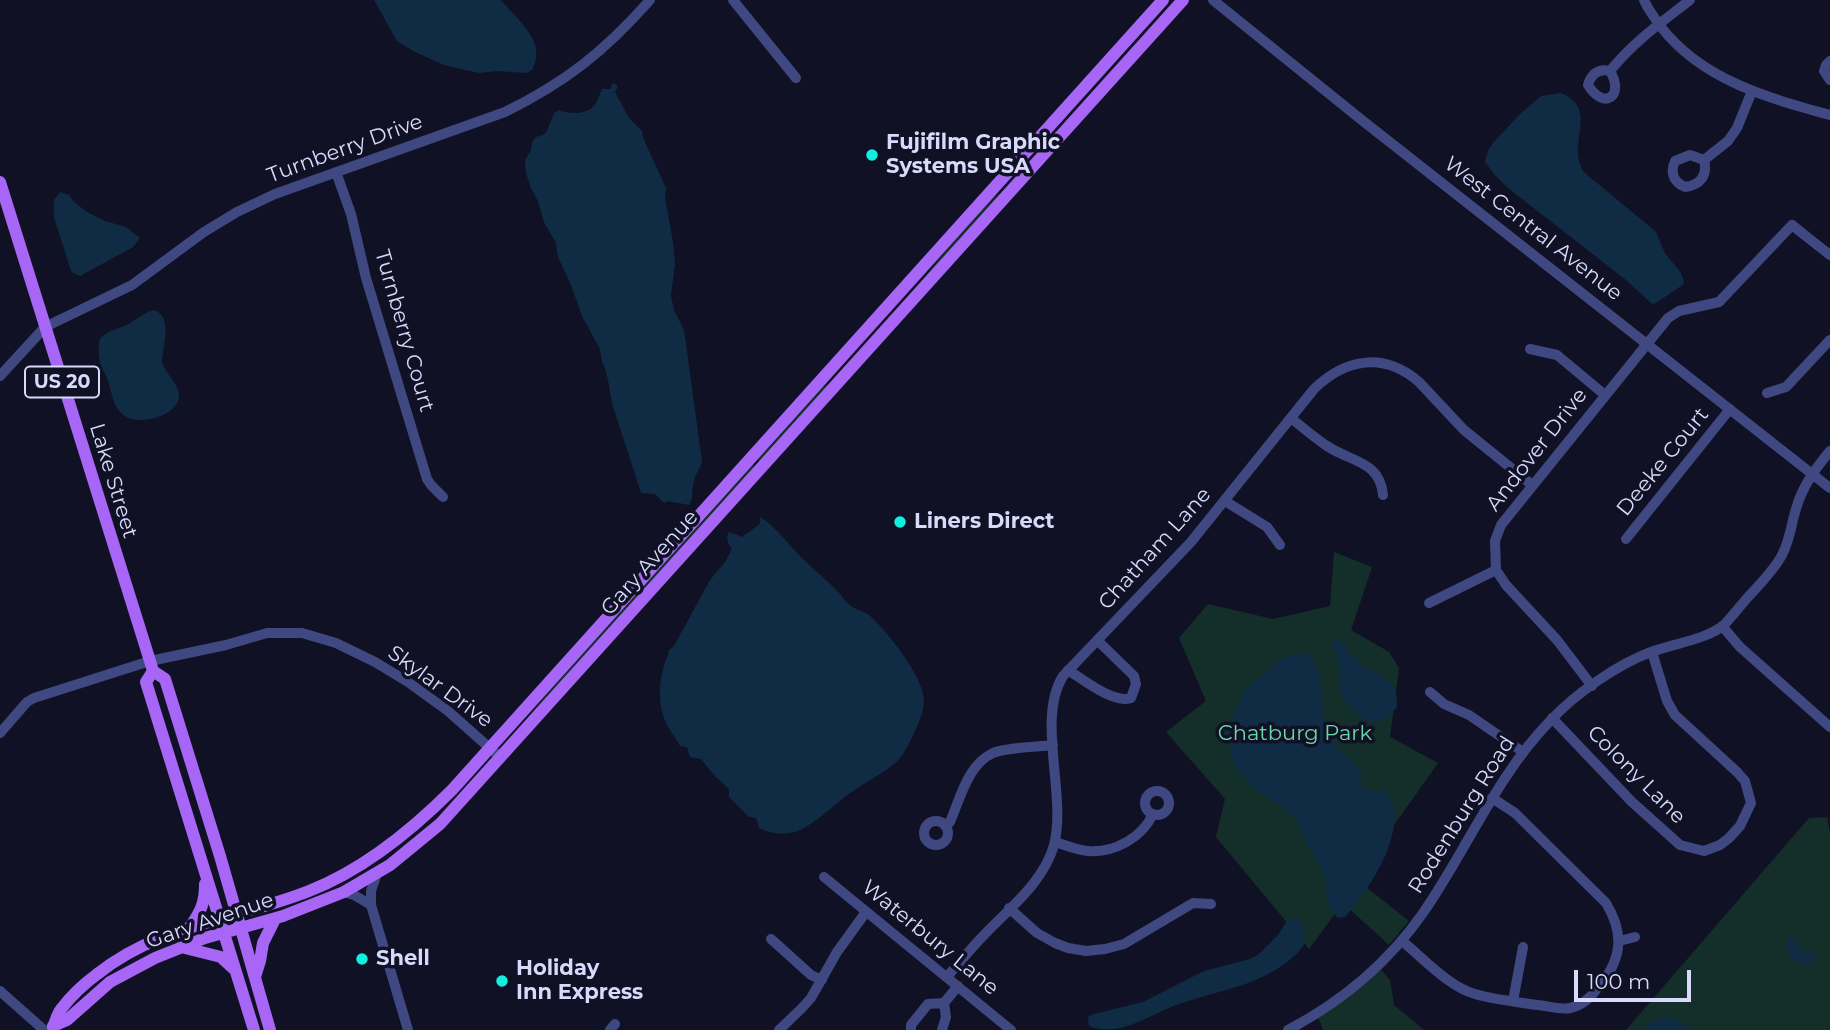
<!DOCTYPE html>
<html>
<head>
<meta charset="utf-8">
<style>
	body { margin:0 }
	#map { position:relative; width:1830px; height:1030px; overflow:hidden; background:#111125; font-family:Montserrat,sans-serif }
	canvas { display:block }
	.scale { position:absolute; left:1574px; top:970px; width:117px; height:32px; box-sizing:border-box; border:4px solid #d8dafc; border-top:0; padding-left:9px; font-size:21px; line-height:24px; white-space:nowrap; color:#d8dafc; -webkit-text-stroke:5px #111125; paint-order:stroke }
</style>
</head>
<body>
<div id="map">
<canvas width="1830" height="1030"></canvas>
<div class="scale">100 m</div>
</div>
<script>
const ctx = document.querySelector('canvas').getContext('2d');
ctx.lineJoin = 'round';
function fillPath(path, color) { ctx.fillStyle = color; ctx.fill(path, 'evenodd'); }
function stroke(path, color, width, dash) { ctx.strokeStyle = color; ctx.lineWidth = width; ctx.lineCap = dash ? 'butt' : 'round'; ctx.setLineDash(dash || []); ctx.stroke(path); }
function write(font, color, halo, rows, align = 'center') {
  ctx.font = font + ' Montserrat,sans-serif'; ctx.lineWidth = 7; ctx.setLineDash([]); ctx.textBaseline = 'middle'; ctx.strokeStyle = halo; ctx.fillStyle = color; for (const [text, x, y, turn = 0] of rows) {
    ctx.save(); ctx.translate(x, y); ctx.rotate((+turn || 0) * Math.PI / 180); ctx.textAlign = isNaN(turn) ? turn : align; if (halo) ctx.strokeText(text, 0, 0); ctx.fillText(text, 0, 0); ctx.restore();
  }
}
fillPath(new Path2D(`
	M1000 193H1002L920 283 956 237 990 200Z
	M831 383 760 462 757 459 822 387Z
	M752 464 755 467 525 721 563 674Z
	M1334 552 1372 567 1351 630 1389 652 1399 668 1390 737 1438 763 1356 879 1409 921 1389 945 1343 903 1309 949 1216 837 1225 799 1166 732 1206 701 1179 638 1208 604 1273 619 1330 606Z
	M1827 817 1830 833V1030H1626L1809 818Z
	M1378 966 1390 980 1394 1005 1424 1030H1323L1318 1017Z`), '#142f29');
fillPath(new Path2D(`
	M374 0H501C517 20 548 41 532 70L526 73 497 71 479 73 444 65 415 52 397 41Z
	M613 83 618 86 615 92 629 118 642 131 644 140 666 188 665 198 673 242 675 264 671 296 674 310 684 330 702 462C699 470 694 477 693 486 691 495 694 498 689 505L668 501 664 503 655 494 641 493 612 403 608 380 605 368 602 362 600 349 582 316 571 285 558 257 556 243 544 222 538 201 531 188 526 173 525 160 531 150 532 142 536 137 543 135 547 131 554 113 559 110C571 115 591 115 597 101 599 97 600 93 602 89H610Z
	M1561 93C1601 109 1564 146 1585 173L1655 231C1660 238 1661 246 1665 253 1672 264 1683 270 1684 284L1656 303 1652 304 1626 280 1508 188 1495 175 1485 162 1488 151 1492 144 1520 114 1541 96Z
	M60 192 69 195 74 202 87 212 105 221 126 227 140 238 133 247 80 276 72 272 70 268 54 217V200Z
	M154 310C174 317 162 347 162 363 166 374 179 384 179 396 178 416 140 426 125 416 112 407 112 391 107 378 104 371 100 365 99 357 98 352 99 346 99 341 106 329 118 330 129 324 138 318 144 313 154 310Z
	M760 517C771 522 791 547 801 557 814 570 828 581 840 594 843 598 847 603 851 606 856 610 864 611 870 616 887 631 923 676 924 700 925 713 910 743 903 754 892 770 871 778 856 789 837 801 821 820 800 830 787 836 771 834 759 828L756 818 749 817 729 797V789L714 775 701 759 690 757 687 747 680 746C675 736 666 726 663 715 657 695 660 672 669 653L668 651 674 646 710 580 725 562 732 549C728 542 725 539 729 532L742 537 760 524Z
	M1333 640 1340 641C1346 648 1352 656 1359 662 1378 677 1399 678 1397 707 1383 726 1368 726 1352 709 1349 705 1344 700 1342 695 1339 687 1341 676 1339 667 1336 658 1334 650 1333 640Z
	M1308 653C1327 675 1318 710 1330 737 1336 751 1353 757 1359 770 1361 774 1361 782 1361 786L1369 791 1384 792C1387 795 1392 800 1393 804 1402 841 1368 891 1345 917L1338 918 1329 908 1324 872 1307 844 1297 820 1281 806 1252 787 1235 766 1230 755 1228 733 1230 721 1246 690 1278 662 1289 655Z
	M1297 918 1303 925 1305 943C1296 957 1283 966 1268 974 1240 989 1206 994 1176 1005 1158 1012 1140 1023 1121 1028 1111 1030 1097 1030 1089 1026L1088 1017 1094 1014 1143 1002 1204 971 1250 959 1259 954 1278 935 1288 919Z
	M1789 935 1801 950 1805 952H1816L1812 962 1803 964 1792 959 1786 950 1787 936Z
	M1666 1018 1675 1019 1686 1025 1687 1030H1645L1654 1019Z`), '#102c45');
stroke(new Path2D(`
	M733 0 796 78
	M1213 0 1363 121 1830 488
	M1644 0C1648 10 1655 18 1661 27 1702 80 1768 98 1830 115
	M1830 61 1826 65 1824 71 1830 80
	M1610 71C1625 96 1604 111 1588 85 1591 74 1599 68 1610 71 1632 43 1662 22 1690 0
	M1690 155 1704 160C1708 176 1700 185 1685 187 1673 182 1670 172 1675 161Z
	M1704 160 1728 141 1737 128 1752 91
	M336 172 351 214 366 278 427 479 431 485 443 497
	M1530 349 1557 355 1605 395
	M0 376 45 327 132 285 204 232 237 212 275 194 505 112C566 82 605 51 650 0
	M1767 393 1786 387 1830 340
	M1291 418C1303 428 1315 438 1327 446 1351 462 1380 461 1383 495
	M1225 501 1267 527 1280 545
	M1626 539 1730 409
	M1429 603 1496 570
	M1722 626 1740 647 1830 727
	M1068 670C1084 680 1113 704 1131 698L1136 684 1134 676 1097 640
	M1592 686 1557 640 1506 585 1496 570 1495 541 1501 525 1668 318 1679 311 1719 302 1792 225 1830 255
	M1430 692 1444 704 1469 715 1523 752
	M1552 718 1632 802 1680 845 1704 851 1720 845 1729 838 1740 826 1751 803 1745 781 1737 772 1675 715 1667 701 1652 652
	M0 733 27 702 34 698 150 661 226 645 267 633H302L336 643 375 662 408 682 448 711 501 758
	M1145 803a12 12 0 1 1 24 0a12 12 0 1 1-24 0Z
	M924 833a12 12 0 1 1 24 0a12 12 0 1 1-24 0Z
	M945 826 950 822C960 799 968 764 993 753 1007 747 1037 747 1053 745
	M1055 842C1065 845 1077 850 1088 851 1114 853 1142 838 1153 814
	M377 873 371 891V905L408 1030
	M824 877 1011 1030
	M344 892 354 895 371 905
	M1009 908 1037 933 1055 943 1068 948 1086 951 1105 949 1124 944 1193 903 1211 904
	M771 939 811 975 822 980
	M1402 941C1423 958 1449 987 1475 994 1495 1000 1518 1002 1538 1005 1548 1006 1561 1010 1570 1008 1581 1006 1590 998 1596 990 1621 962 1626 936 1606 903L1515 813 1492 798
	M1619 941 1635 937
	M947 977C960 962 972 947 986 933 1011 907 1044 881 1054 845 1067 795 1036 719 1063 676L1191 542 1314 389C1346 358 1384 352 1419 382L1464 430 1532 485
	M0 991 44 1030
	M1513 1001 1523 947
	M610 1030 615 1024
	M779 1030 801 1009 811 998 837 952 866 912
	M911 1030V1025L928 1004 944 1003 958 986
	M942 1030 946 1017 944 1003
	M1288 1030C1341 1002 1388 963 1423 913 1467 850 1496 776 1551 720 1575 694 1618 664 1651 652 1672 644 1709 639 1725 624 1733 615 1741 605 1749 596 1761 583 1774 570 1782 555 1790 540 1791 525 1796 509 1802 487 1815 469 1830 451`), '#3f4881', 10);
stroke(new Path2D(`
	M0 182 150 661 153 671 165 679 220 856 270 1030
	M153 671 146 682 254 1030
	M190 927C201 911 205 903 205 884
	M181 947 221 957 234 969
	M255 977 260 961 263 943 275 919
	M53 1026 67 1020 110 982 155 958 205 938 283 916 344 892 390 865 440 824 1183 0
	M53 1027C56 1021 57 1013 62 1008 71 996 84 984 96 975 159 924 236 920 309 891 363 870 411 831 452 790L1163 0`), '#a766f5', 12);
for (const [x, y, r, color] of [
	[872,155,7,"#11efdf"],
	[900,522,7,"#11efdf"],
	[362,959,7,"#11efdf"],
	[502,981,7,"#11efdf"]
]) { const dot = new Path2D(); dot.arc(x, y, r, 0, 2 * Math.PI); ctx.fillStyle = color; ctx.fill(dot); stroke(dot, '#111125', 2.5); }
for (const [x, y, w] of [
	[62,382,74]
]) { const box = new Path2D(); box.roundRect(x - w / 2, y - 15.5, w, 31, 5); ctx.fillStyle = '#111125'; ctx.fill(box); stroke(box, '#d8dafc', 2); }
write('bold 19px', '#d8dafc', null, [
	["US 20",62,382]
]);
write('bold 21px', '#d8dafc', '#111125', [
	["Fujifilm Graphic",886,143],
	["Systems USA",886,167],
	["Liners Direct",914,522],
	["Shell",376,959],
	["Holiday",516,969],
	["Inn Express",516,993]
], 'left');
write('21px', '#d8dafc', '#111125', [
	["Turnberry Drive",345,149,-20],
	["West Central Avenue",1533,229,38],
	["Turnberry Court",404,331,74],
	["Andover Drive",1537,450,-52],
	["Deeke Court",1663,462,-51],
	["Lake Street",113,481,73],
	["Chatham Lane",1155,549,-48],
	["Gary Avenue",650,563,-48],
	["Skylar Drive",440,687,36],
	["Colony Lane",1636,775,45],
	["Rodenburg Road",1462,815,-58],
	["Gary Avenue",210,921,-19],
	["Waterbury Lane",930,938,39]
]);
write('21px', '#68d8a9', '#111125', [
	["Chatburg Park",1295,734]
]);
</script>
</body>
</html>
